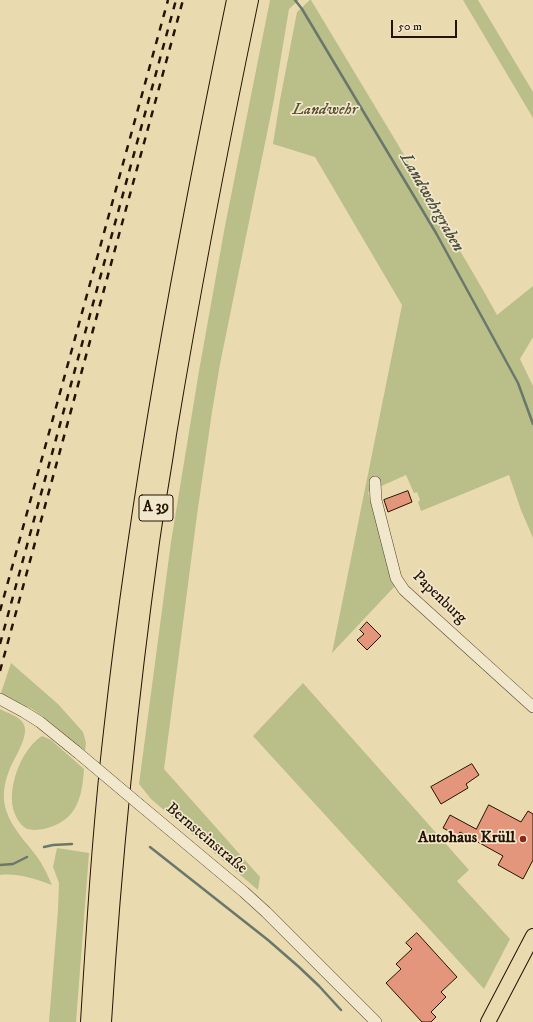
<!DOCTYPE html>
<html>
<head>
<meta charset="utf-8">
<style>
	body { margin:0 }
	#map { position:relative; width:533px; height:1022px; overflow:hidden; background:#eadab0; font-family:"IM FELL DW Pica",serif }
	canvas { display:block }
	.scale { position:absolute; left:391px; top:20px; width:66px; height:18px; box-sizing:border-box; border:2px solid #241300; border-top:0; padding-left:5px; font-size:12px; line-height:14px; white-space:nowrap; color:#241300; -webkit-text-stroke:3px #f1e7cc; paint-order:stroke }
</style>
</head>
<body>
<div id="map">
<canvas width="533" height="1022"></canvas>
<div class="scale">50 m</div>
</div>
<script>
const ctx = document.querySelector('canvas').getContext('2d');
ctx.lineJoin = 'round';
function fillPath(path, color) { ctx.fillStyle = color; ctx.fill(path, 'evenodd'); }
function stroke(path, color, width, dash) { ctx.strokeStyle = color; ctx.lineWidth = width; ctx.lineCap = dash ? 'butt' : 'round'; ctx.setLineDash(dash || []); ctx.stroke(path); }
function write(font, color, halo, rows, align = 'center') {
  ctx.font = font + ' "IM FELL DW Pica",serif'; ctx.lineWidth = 3.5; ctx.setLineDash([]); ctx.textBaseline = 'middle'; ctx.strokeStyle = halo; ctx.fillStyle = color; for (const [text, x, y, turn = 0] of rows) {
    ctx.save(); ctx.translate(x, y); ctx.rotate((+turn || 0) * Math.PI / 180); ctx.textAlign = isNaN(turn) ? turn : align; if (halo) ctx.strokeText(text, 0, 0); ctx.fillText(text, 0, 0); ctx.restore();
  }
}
fillPath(new Path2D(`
	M270 0H299L289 9 274 99 220 364 212 412 197 515 164 769 260 877 258 890 151 799 139 784 171 542 199 371 225 226Z
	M310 0H311L397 143 483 290 497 315 533 286V337L520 359 533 386V538L521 510 509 475 421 511 418 502 420 500 417 492 414 493 406 475 368 492 395 586 332 653 402 305 315 157 273 144 280 100 297 12Z
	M463 0H478L533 92V118Z
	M11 663 58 704 83 732 86 743 85 751 45 718 32 709 1 693Z
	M303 683 469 870 457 881 510 939 484 989 253 736Z
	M0 709C7 713 19 716 23 723 31 735 13 759 9 771 4 783 2 798 6 810 12 829 27 843 38 858 44 867 48 876 52 885 34 879 20 873 0 875Z
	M42 736 51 740 84 769C82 798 77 821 44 829 38 830 29 831 24 827 20 824 17 819 15 814 5 791 21 749 42 736Z
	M57 848 89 853 76 1022H49L58 910 59 883 53 867Z`), '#babe89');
stroke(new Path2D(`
	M295 0 302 9 436 233 518 383 533 424
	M44 847 53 845 72 844
	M150 847 268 940 299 967 319 986 341 1010
	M0 865 13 864 27 857`), '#6a776b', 2.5);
const building = new Path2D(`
	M408 491 412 502 388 512 384 500Z
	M367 622 381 636 367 650 357 640 364 634 360 630Z
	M472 764 479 775 466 784 468 788 441 804 431 787Z
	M489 805 521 822 528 811 533 814V860L523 879 498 865 503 856 460 832 458 836 443 828 450 815 476 829Z
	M417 933 457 977 441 992 446 997 431 1012 436 1017 431 1022H422L386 983 401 969 396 964 412 949 406 943Z`);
fillPath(building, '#e4967c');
stroke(building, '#241300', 1);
const minor = new Path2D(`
	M375 482 376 500 396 578 404 590 533 707
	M0 699 24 712 40 722 77 752
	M140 805 244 892 266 912 376 1022`);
const major = new Path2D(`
	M488 1022 533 936`);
const highway = new Path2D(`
	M89 1022C95 925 101 828 112 732 139 486 185 242 235 0
	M103 1022C113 861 129 701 151 542 156 506 163 470 168 434 192 289 220 144 250 0`);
stroke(minor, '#56452c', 12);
stroke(major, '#241300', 16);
stroke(highway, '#241300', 18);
stroke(minor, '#f1e7cc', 11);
stroke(major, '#eadab0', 14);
stroke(highway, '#eadab0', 16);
stroke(new Path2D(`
	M0 611 168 0
	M0 644 176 0
	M0 671 183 0`), '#241300', 2.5, [7, 7]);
const minorBridge = new Path2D(`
	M77 752 140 805`);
stroke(minorBridge, '#56452c', 12, []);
stroke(minorBridge, '#f1e7cc', 11);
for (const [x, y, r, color] of [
	[523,839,4,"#8f2418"]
]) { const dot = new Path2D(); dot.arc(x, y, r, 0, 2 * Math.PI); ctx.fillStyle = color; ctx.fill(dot); stroke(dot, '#f1e7cc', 1.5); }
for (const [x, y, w] of [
	[156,508,34]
]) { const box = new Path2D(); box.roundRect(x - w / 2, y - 13, w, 26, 3); ctx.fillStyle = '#f1e7cc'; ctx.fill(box); stroke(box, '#241300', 1); }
write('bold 15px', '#241300', null, [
	["A 39",156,508]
]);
write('italic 16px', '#584f30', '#f1e7cc', [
	["Landwehr",325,111]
]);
write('16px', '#241300', '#f1e7cc', [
	["Papenburg",439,598,44],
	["Bernsteinstraße",206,839,40]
]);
write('bold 16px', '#241300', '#f1e7cc', [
	["Autohaus Krüll",515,839]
], 'right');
write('italic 17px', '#4d4d3e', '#f1e7cc', [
	["Landwehrgraben",431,203,60]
]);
</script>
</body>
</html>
